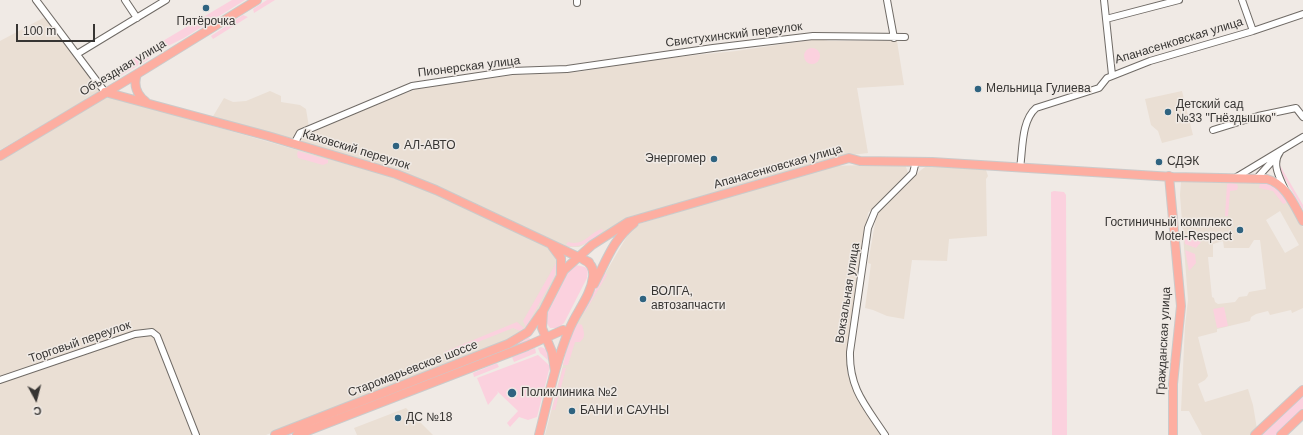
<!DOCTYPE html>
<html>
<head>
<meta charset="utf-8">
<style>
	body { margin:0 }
	#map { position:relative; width:1303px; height:435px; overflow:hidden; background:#f0eae5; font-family:Helvetica,sans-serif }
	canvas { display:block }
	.north { position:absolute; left:16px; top:379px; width:40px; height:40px; -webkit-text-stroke:3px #f0eae5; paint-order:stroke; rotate:173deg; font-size:11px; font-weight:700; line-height:16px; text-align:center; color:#373533 }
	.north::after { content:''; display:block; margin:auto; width:14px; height:18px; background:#373533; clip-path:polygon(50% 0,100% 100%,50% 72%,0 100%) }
	.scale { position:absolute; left:16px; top:24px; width:79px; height:18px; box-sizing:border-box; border:2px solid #373533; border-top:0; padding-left:5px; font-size:12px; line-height:14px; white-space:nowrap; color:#373533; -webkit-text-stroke:3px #f0eae5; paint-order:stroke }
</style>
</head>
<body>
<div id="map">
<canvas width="1303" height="435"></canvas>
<div class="north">С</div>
<div class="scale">100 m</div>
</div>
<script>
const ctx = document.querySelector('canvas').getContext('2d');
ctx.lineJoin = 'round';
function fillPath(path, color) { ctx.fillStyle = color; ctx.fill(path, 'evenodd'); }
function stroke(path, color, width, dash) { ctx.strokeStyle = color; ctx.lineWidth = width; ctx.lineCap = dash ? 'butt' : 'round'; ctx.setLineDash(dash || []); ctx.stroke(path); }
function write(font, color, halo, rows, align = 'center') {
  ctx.font = font + ' Helvetica,sans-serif'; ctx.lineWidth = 3; ctx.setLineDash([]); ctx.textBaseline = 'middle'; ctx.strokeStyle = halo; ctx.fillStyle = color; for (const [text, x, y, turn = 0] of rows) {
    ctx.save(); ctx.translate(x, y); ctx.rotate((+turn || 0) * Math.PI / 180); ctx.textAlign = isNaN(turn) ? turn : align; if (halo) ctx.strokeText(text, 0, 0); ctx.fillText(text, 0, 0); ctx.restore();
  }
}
fillPath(new Path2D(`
	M45 17 101 91 0 150V41Z
	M818 39 829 41H897L904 85 857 88 868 153 843 156 829 159 627 218 588 243 579 247H565L442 188 398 170 305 143 301 140 303 134 419 88 514 75 578 72 648 60 736 51Z
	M270 91 281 96V102L300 105 306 109 309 127 294 141 212 118 224 98 233 102 246 101Z
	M1182 91 1193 135 1162 143 1158 131 1151 125 1145 99Z
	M106 97 132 103 385 175 440 195 547 245 559 259 558 277 543 305 521 336 266 435H0V159Z
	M905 164 908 173 868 213 847 362V371L851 385 883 435H545L572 330 630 231 639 224 830 166Z
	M928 165 986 170 988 176 986 179 987 236 949 239 947 261 912 260 904 319 887 316 873 310 865 308 871 264 868 263 877 212 921 170Z
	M1182 181 1263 182 1278 186 1303 227V308L1292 313 1291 310 1270 315 1268 311 1256 314 1251 317 1250 321 1217 329V332L1198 337 1208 376 1205 380 1198 384 1205 402 1248 389 1253 405 1257 429 1251 435H1202L1189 411H1181L1185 326 1188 300 1180 195 1181 182ZM1280 211 1299 245 1285 253 1266 220ZM1254 240H1260L1266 289 1249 292 1247 296 1239 297 1235 302 1218 304 1215 302 1214 298 1212 297 1208 257H1213V244L1223 241 1224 248H1249Z
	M406 408 433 435H357L354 428Z`), '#eadfd4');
fillPath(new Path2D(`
	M232 0H245L184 38 154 53 149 59 115 79 108 80 102 77Z
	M267 0H275L254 13 253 9Z
	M243 15 248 17 213 39 211 36Z
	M804 56a8 8 0 1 1 16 0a8 8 0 1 1-16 0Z
	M298 151 328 160V163L323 165 298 158 297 154Z
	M1278 162 1303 205V210L1281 172Z
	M1230 183 1237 184 1238 187 1237 190 1230 191 1228 216H1225L1227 184Z
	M1260 183C1274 180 1280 189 1287 199L1286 203 1283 204 1273 191 1259 188Z
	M1054 191 1064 192 1066 195 1067 435H1052L1051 192Z
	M602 229 603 231C592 239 582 250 566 245L568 242C584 247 590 232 602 229Z
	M1184 237 1201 242 1196 248 1185 244Z
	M1185 250 1195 254 1196 263 1189 271Z
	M556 263 555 275 526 327 523 321Z
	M576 265 585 267 588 270 587 278 564 323 558 328H550L546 322 547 314 570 269Z
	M605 273 607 275 585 312 583 311Z
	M1224 307 1228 326 1217 328 1213 309Z
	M517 322 524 328 520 331 513 328 445 355 444 352Z
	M577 323 582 325C584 332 586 337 580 342H575L568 365H563L570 335Z
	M529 337 531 341 291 435H281L523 341Z
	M541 347 548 350 551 363 540 353 538 348Z
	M535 348 536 353 514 362 512 357Z
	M538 355 550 366 537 417 528 420 519 417 510 427 507 423 518 411 497 391 498 393 488 405 477 378Z
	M497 363 499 367 474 377 473 373Z
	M563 368H566L555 410H552Z
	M1303 395V410L1277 435H1261Z`), '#fbd1de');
const minor = new Path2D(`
	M36 0 105 92
	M125 0 137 18
	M577 0V3
	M887 0 894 38
	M1104 0 1112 75
	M1242 0 1253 31
	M1106 19 1179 0
	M77 54 166 0
	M1213 130 1258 116 1296 108 1303 117
	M294 144 300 133 412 86 512 71 567 69 713 48 813 36 905 37
	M1280 152C1271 164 1280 178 1285 190
	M1020 168C1023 149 1021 121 1036 108L1099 88 1107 78 1150 61 1253 31 1303 14
	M1235 178 1303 137
	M1257 178 1276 157
	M0 380 135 334 152 332 157 336 196 435
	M885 435C866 406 849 389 850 352L868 228 875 211 913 173 916 161`);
const major = new Path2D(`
	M137 74C133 85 137 95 146 102
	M105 92 268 136 396 174 436 190 589 262
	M0 156 137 74 257 0
	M1169 176 1181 306 1173 384V435
	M552 246 561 258V275
	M594 284C606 262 613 239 634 223
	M555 371 552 352 542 328 543 311 564 270 592 245 628 222 849 158 860 161 932 162 1173 177 1267 179C1286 184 1294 205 1303 221
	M275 435 508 344 528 332 542 312
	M297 435 527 346 563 330
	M539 435C548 400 555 364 569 330 576 312 591 296 593 277 594 269 591 263 584 260
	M1255 435 1303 390
	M1281 435 1303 414`);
stroke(minor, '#706b66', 8);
stroke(major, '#cbcaca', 10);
stroke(minor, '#fff', 6);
stroke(major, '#fdaea1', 8);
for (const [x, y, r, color] of [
	[206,8,4,"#2f6380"],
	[978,89,4,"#2f6380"],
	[1168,112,4,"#2f6380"],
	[396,146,4,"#2f6380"],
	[714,159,4,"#2f6380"],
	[1159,162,4,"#2f6380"],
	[1240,230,4,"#2f6380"],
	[643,299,4,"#2f6380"],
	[512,393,5,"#2f6380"],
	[572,411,4,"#2f6380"],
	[398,418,4,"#2f6380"]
]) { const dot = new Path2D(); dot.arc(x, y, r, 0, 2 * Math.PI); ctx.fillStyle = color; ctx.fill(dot); stroke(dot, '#f0eae5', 1.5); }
write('12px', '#373533', '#f0eae5', [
	["Пятёрочка",206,22,"center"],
	["Мельница Гулиева",986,89],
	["Детский сад",1176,105],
	["№33 \"Гнёздышко\"",1176,119],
	["АЛ-АВТО",404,146],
	["Энергомер",706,159,"right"],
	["СДЭК",1167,162],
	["Гостиничный комплекс",1232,223,"right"],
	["Motel-Respect",1232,237,"right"],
	["ВОЛГА,",651,292],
	["автозапчасти",651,306],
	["Поликлиника №2",521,393],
	["БАНИ и САУНЫ",580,411],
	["ДС №18",406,418]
], 'left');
write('12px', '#373533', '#f0eae5', [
	["Свистухинский переулок",734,35,-7],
	["Апанасенковская улица",1179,41,-17],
	["Пионерская улица",469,67,-7],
	["Объездная улица",123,68,-31],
	["Каховский переулок",356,150,17],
	["Апанасенковская улица",778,167,-16],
	["Вокзальная улица",848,293,-81],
	["Гражданская улица",1164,341,-87],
	["Торговый переулок",80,342,-19],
	["Старомарьевское шоссе",413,369,-21]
]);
</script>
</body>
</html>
